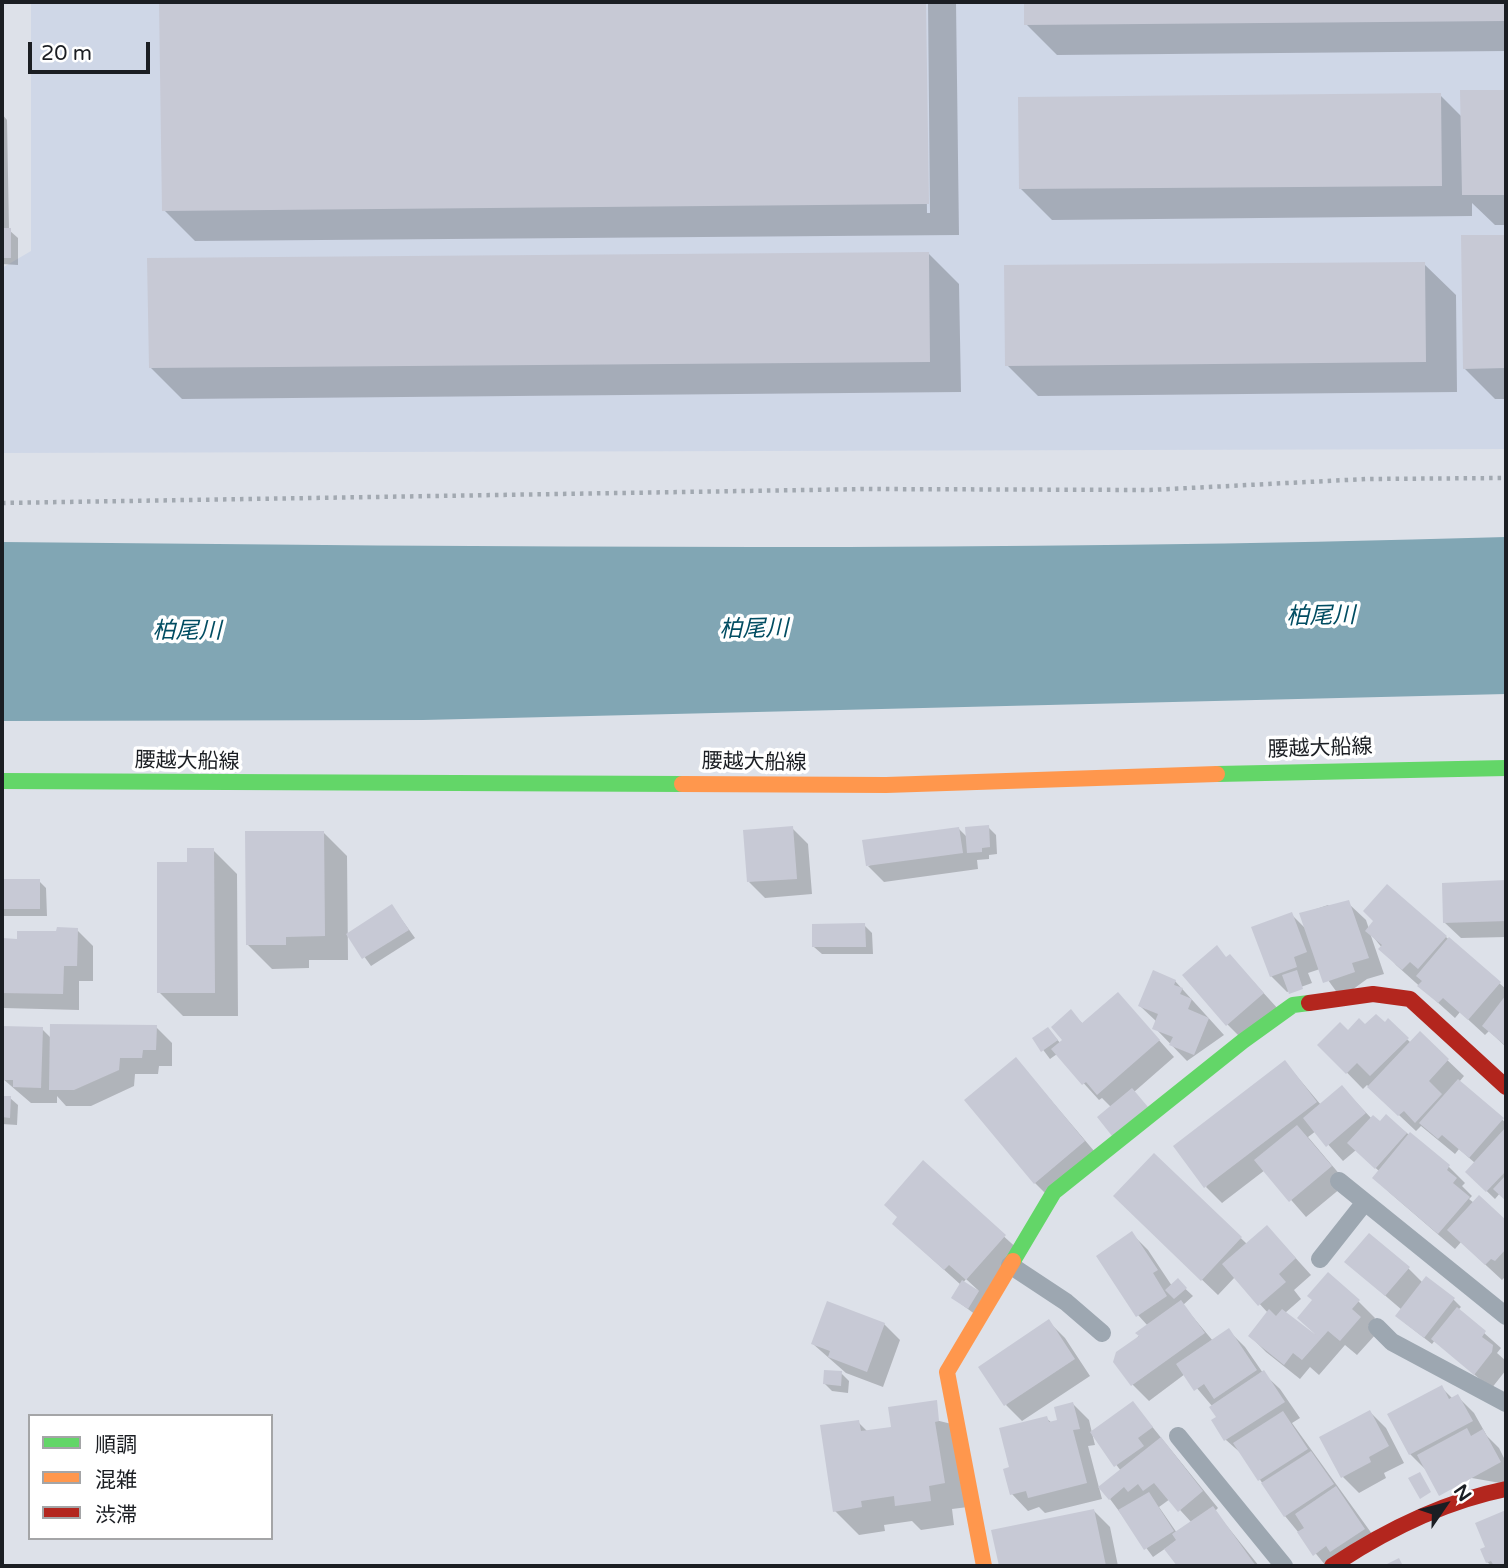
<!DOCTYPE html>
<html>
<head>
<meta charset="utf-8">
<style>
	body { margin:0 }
	#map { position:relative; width:1508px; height:1568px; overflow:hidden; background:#dde1e9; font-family:"Varela Round","Noto Sans JP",sans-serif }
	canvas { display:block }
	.frame { position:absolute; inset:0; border:4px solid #1b1e23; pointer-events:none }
	.legend { position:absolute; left:28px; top:1414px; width:245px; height:126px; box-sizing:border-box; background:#fff; border:2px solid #a4a5a7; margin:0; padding:9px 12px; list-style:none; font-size:21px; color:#1b1e23 }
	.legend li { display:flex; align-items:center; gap:14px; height:35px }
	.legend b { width:35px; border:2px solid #a4a5a7 }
	.north { position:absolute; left:1410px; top:1470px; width:70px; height:70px; -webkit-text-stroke:5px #fff; paint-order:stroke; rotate:55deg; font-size:19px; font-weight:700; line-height:28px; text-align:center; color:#1b1e23 }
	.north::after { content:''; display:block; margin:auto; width:24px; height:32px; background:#1b1e23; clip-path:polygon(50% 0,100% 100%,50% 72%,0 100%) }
	.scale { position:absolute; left:28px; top:42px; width:122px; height:32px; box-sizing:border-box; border:4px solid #1b1e23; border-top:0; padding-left:9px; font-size:21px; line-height:24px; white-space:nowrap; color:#1b1e23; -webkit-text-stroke:5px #fff; paint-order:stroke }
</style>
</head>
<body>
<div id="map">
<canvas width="1508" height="1568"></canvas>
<div class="frame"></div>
<ul class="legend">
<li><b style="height:9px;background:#63d668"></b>順調</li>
<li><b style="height:9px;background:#ff974d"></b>混雑</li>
<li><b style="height:9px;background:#b3261e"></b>渋滞</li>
</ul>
<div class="north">N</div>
<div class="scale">20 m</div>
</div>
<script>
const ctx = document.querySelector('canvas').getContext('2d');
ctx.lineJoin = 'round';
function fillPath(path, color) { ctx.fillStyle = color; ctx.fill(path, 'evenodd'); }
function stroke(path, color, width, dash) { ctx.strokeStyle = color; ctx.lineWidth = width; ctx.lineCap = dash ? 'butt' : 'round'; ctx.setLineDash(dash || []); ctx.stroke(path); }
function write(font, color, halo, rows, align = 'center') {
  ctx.font = font + ' "Varela Round","Noto Sans JP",sans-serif'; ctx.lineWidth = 7; ctx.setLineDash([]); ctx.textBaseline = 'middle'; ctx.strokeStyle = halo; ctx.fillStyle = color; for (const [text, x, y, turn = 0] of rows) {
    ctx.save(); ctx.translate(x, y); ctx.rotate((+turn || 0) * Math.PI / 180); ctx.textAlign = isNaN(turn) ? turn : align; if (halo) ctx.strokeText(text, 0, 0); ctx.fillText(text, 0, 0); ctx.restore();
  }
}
fillPath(new Path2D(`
	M31 2H1506V449L2 453V268L31 251Z`), '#cfd7e7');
fillPath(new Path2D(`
	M1506 537V694L423 720 2 721V542C503 547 1005 552 1506 537Z`), '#81a6b4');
fillPath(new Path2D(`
	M161 2H924L927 213H930L928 2H956L959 235 195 241 164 210Z
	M1025 2H1506V51L1057 55 1026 24Z
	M1462 92H1506V225H1495L1472 203V216L1052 220 1021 189 1440 95 1462 117Z
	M2 114 7 120 9 230 18 238V265L2 264Z
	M1463 237H1506V399H1495L1464 368Z
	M928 253 959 284 961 392 182 399 151 368Z
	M1424 264 1456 295 1457 392 1038 396 1007 365Z
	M988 827 996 835 997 854 989 855V859L977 860 978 869 884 882 868 866 959 829 968 838Z
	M792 828 808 844 812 894 765 898 749 882Z
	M323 832 347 856 348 960H309V968L272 969 248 945Z
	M213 850 237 874 238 1016H183L159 992 189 864Z
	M2 881H39L46 888 47 916H2Z
	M1506 882V937L1461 938 1444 922 1443 884Z
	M1387 886 1506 989V1047L1489 1031 1485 1035 1460 1012 1455 1018 1396 965 1370 933 1384 974 1367 979 1341 998 1320 969 1308 973 1312 983 1287 992 1271 976 1291 914 1306 929 1301 914 1328 905 1331 908 1349 904 1366 920 1369 929 1375 921Z
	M392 906 415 938 371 966 348 934Z
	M864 925 872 933 873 954H822L814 947Z
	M77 930 93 946V981H79V1010L4 1008 2 940 19 941Z
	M1230 956 1279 1010 1243 1040 1227 1024V958Z
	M1175 981 1224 1035 1187 1061 1155 1028 1157 1022 1140 1006Z
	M1118 994 1174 1057 1134 1092 1111 1107 1102 1098 1099 1100 1057 1054 1050 1059 1035 1039 1055 1037 1061 1044 1065 1041 1071 1012 1083 1024Z
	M1388 1021 1411 1043 1420 1034 1464 1076 1459 1082 1506 1123V1199L1500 1193 1495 1199 1467 1172 1475 1163 1459 1149 1455 1154 1421 1126 1416 1131 1367 1085 1363 1089 1320 1045 1348 1032 1385 1025Z
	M156 1027 172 1043V1066H159L158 1074H135L134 1086 91 1106H66L57 1096V1103H31L3 1079 2 1028 42 1029 52 1039Z
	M1016 1059 1100 1158 1051 1199 1035 1183Z
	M1285 1062 1321 1105 1342 1087 1372 1119 1381 1124 1387 1117 1449 1167 1465 1183 1462 1186 1472 1196 1469 1199 1474 1203 1479 1197 1506 1222V1276L1502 1280 1461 1242 1455 1249 1390 1193 1374 1178 1379 1171 1356 1150 1343 1161 1316 1131 1308 1137 1347 1183 1306 1217 1265 1170 1222 1203 1206 1187Z
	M2 1097 10 1098 18 1105 17 1125 2 1124Z
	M1154 1155 1247 1244 1282 1243 1311 1275 1294 1290 1301 1299 1285 1313 1315 1336 1313 1300 1328 1275 1359 1302 1375 1318 1368 1326 1376 1334 1357 1355 1345 1345 1319 1375 1310 1367 1300 1379 1266 1352 1250 1336 1268 1313 1235 1277 1218 1295 1131 1212Z
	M923 1163 1021 1252 976 1315 953 1298 961 1285 910 1239ZM966 1279 979 1291 963 1283Z
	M1132 1234 1148 1250 1172 1286 1177 1281 1193 1296 1183 1305 1213 1341 1229 1331 1245 1347 1263 1373 1280 1389 1300 1418 1292 1423 1380 1545 1326 1566 1285 1516 1243 1455 1226 1440 1212 1406 1185 1374 1149 1401 1133 1385 1115 1361 1148 1326 1138 1315Z
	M1346 1262 1408 1268 1423 1283 1453 1299 1461 1307 1458 1310 1501 1348 1497 1353 1506 1361V1370L1491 1389 1435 1340 1432 1344 1405 1323 1402 1310Z
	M1049 1322 1065 1338 1090 1376 1022 1421 1006 1405Z
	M884 1324 900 1340 883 1387 846 1373 813 1344Z
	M841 1373 849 1381 848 1393 832 1391 824 1383Z
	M1441 1387 1453 1399 1458 1397 1474 1413 1487 1436 1499 1448 1506 1462V1484L1426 1470 1410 1454 1389 1415Z
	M1133 1403 1218 1508 1215 1511 1259 1566H1179L1166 1548 1153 1557 1110 1499 1121 1471 1092 1433 1095 1445 1088 1446 1102 1499 1045 1513 1039 1507 1028 1511 1012 1494 1011 1468 1046 1418 1052 1423 1060 1421 1073 1404 1089 1420 1092 1433ZM1170 1499 1192 1523 1177 1533 1159 1507Z
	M890 1409 960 1426 968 1507 952 1509 954 1525 921 1530 912 1521 884 1525 885 1531 859 1535 835 1511 858 1422 868 1432 893 1428Z
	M1370 1412 1386 1428 1404 1463 1384 1473 1386 1478 1359 1493 1343 1477Z
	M1094 1511 1110 1527 1118 1566H1000Z
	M1506 1512V1566H1492L1487 1562V1548L1477 1524Z`), '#0003');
fillPath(new Path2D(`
	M159 2H926L929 204 162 211Z
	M1024 2H1506V21L1024 25Z
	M1460 90H1506V195H1462Z
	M1441 93 1442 186 1019 189 1018 97Z
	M2 228H11V258H2Z
	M1461 235H1506V368L1463 369Z
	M929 252 930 362 149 368 147 258Z
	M1425 262 1426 362 1005 366 1004 265Z
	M989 825 990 847 982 848V852L967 853 965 827Z
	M793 826 797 879 747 882 743 830Z
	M959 827 963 853 866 866 862 840Z
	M245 831H324L325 936 286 937V945H246Z
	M187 848H214L215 993H157V862H187Z
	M2 879H40V909H2Z
	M1506 880V921L1443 923 1442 883Z
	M1387 884 1447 936 1418 969 1410 962 1402 970 1378 949 1382 945 1365 931 1373 921 1363 911Z
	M1349 900 1369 958 1352 963 1355 972 1323 983 1299 913Z
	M392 904 409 930 362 959 346 934Z
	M1292 912 1307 952 1294 957 1297 967 1270 977 1251 927Z
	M865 923 866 947H812V924Z
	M57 927 78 928 77 966H64L63 994 2 993V938L17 939V931H56Z
	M1449 937 1501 982 1468 1020 1443 998 1438 1003 1417 986 1422 981 1416 976Z
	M1217 945 1226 957 1230 954 1264 993 1226 1026 1182 975Z
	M1153 970 1176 980 1174 985 1183 988 1180 994 1192 999 1188 1009 1209 1018 1194 1055 1169 1045 1173 1037 1152 1029 1158 1014 1138 1006Z
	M1297 970 1303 989 1289 994 1282 975Z
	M1118 992 1160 1040 1097 1095 1086 1082 1082 1085 1051 1049 1062 1040 1051 1027 1071 1009 1082 1023Z
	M1506 995V1046L1482 1026Z
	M1376 1014 1385 1022 1388 1018 1409 1038 1370 1076 1357 1063 1346 1074 1317 1045 1340 1022 1348 1030 1359 1018 1365 1024Z
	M50 1024 157 1025 156 1050H143L142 1058H120L119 1070 74 1090H49Z
	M2 1026 43 1027 41 1088 13 1087V1080H2Z
	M1048 1027 1058 1040 1041 1052 1032 1038Z
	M1420 1031 1449 1059 1429 1081 1442 1094 1415 1123 1404 1111 1398 1116 1367 1087Z
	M1016 1057 1085 1141 1034 1184 964 1100Z
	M1285 1060 1317 1102 1204 1188 1173 1146Z
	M1458 1079 1504 1118 1469 1158 1442 1135 1438 1139 1419 1123Z
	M1342 1085 1366 1113 1326 1147 1303 1118Z
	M1132 1088 1148 1107 1112 1136 1097 1117Z
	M2 1096H11L10 1118 2 1117Z
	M1386 1114 1407 1133 1375 1169 1347 1143 1373 1115 1380 1121Z
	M1297 1125 1332 1166 1289 1202 1254 1160Z
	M1506 1127V1171L1486 1192 1465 1172Z
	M1410 1132 1450 1165 1447 1170 1457 1178 1453 1183 1470 1197 1438 1234 1372 1178Z
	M1154 1153 1242 1237 1201 1281 1113 1196Z
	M923 1160 1006 1235 966 1280 949 1265 944 1270 892 1224 897 1217 884 1205Z
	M1506 1175V1201L1493 1189Z
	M1479 1195 1506 1220V1249L1495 1261 1491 1259 1485 1265 1447 1230Z
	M1267 1225 1296 1258 1279 1274 1286 1282 1258 1306 1222 1264Z
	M1132 1231 1158 1270 1153 1273 1167 1296 1136 1317 1096 1256Z
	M1369 1233 1410 1267 1385 1296 1344 1262Z
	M1328 1272 1360 1300 1352 1309 1361 1317 1340 1341 1328 1331 1302 1360 1293 1353 1284 1365 1248 1336 1269 1309 1276 1316 1282 1309 1316 1335 1297 1318 1312 1300 1307 1296Z
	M1426 1276 1455 1298 1424 1338 1395 1316Z
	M1178 1278 1187 1288 1174 1299 1165 1290Z
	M962 1280 979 1291 968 1309 951 1298Z
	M1181 1300 1205 1333 1131 1386 1113 1362 1116 1352 1139 1336 1135 1333Z
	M827 1301 885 1323 867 1372 828 1357 830 1351 811 1344Z
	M1457 1307 1486 1331 1482 1337 1493 1345 1492 1352 1474 1375 1431 1339Z
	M1049 1319 1075 1359 1004 1406 978 1367Z
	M1229 1328 1257 1370 1214 1399 1204 1384 1194 1391 1176 1364Z
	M824 1370 842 1371 841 1386 823 1384Z
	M1264 1370 1285 1402 1224 1441 1211 1420 1216 1417 1209 1407Z
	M1442 1385 1449 1399 1458 1394 1473 1421 1409 1455 1387 1414Z
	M937 1400 939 1421 935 1422 945 1483 929 1486 931 1501 895 1506 894 1496 861 1501 862 1507 833 1512 820 1425 859 1420 861 1431 891 1427 888 1407Z
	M1133 1401 1153 1427 1138 1438 1144 1446 1114 1467 1090 1432Z
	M1073 1402 1080 1429 1073 1430 1087 1483 1028 1498 1026 1491 1010 1495 1003 1469 1009 1467 999 1428 1047 1416 1049 1422 1057 1420 1054 1407Z
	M1370 1410 1389 1446 1369 1457 1371 1462 1341 1478 1319 1437Z
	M1283 1411 1308 1449 1258 1481 1233 1443Z
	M1467 1428 1471 1436 1483 1429 1501 1462 1439 1496 1417 1455Z
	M1161 1437 1203 1491 1178 1512 1154 1483 1143 1491 1138 1484 1128 1492 1124 1487 1109 1500 1098 1487Z
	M1311 1451 1334 1484 1284 1517 1261 1483Z
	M1420 1472 1431 1492 1420 1499 1408 1478Z
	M1336 1486 1365 1529 1330 1552 1326 1546 1313 1556 1297 1532 1304 1528 1295 1514Z
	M1149 1492 1174 1531 1144 1550 1118 1510Z
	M1213 1506 1256 1566H1177L1164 1549 1176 1540 1172 1534Z
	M1094 1509 1106 1566H999L991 1530Z
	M1506 1510V1565L1494 1566 1491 1561 1486 1563 1480 1549 1485 1547 1475 1523Z
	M1399 1558 1403 1566H1383Z`), '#c7c9d5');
stroke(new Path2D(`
	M2 503 867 489 1150 490 1366 479 1506 478`), '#a2a9b1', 4.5, [3.5, 5]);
stroke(new Path2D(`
	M1339 1181 1506 1316
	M1320 1259 1365 1202
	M1010 1265 1066 1302 1102 1333
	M1377 1327 1392 1342 1506 1403
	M1178 1436 1284 1566`), '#9da7b1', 18);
stroke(new Path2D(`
	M1217 774 1506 768
	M2 781 682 784
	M1013 1261 1054 1192 1243 1041 1293 1005 1309 1003`), '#63d668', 16);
stroke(new Path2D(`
	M682 784 886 785 1217 774
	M984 1566 947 1372 1013 1261`), '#ff974d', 16);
stroke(new Path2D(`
	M1309 1003 1373 994 1410 999 1506 1087
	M1332 1566C1386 1530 1442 1502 1506 1489`), '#b3261e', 16);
write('21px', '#1b1e23', '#fff', [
	["腰越大船線",1320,749,-2],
	["腰越大船線",187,762,1],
	["腰越大船線",754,763,1]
]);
write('italic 23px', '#024d62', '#fff', [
	["柏尾川",1321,617,-1],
	["柏尾川",754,630,-1],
	["柏尾川",187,632]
]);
</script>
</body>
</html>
